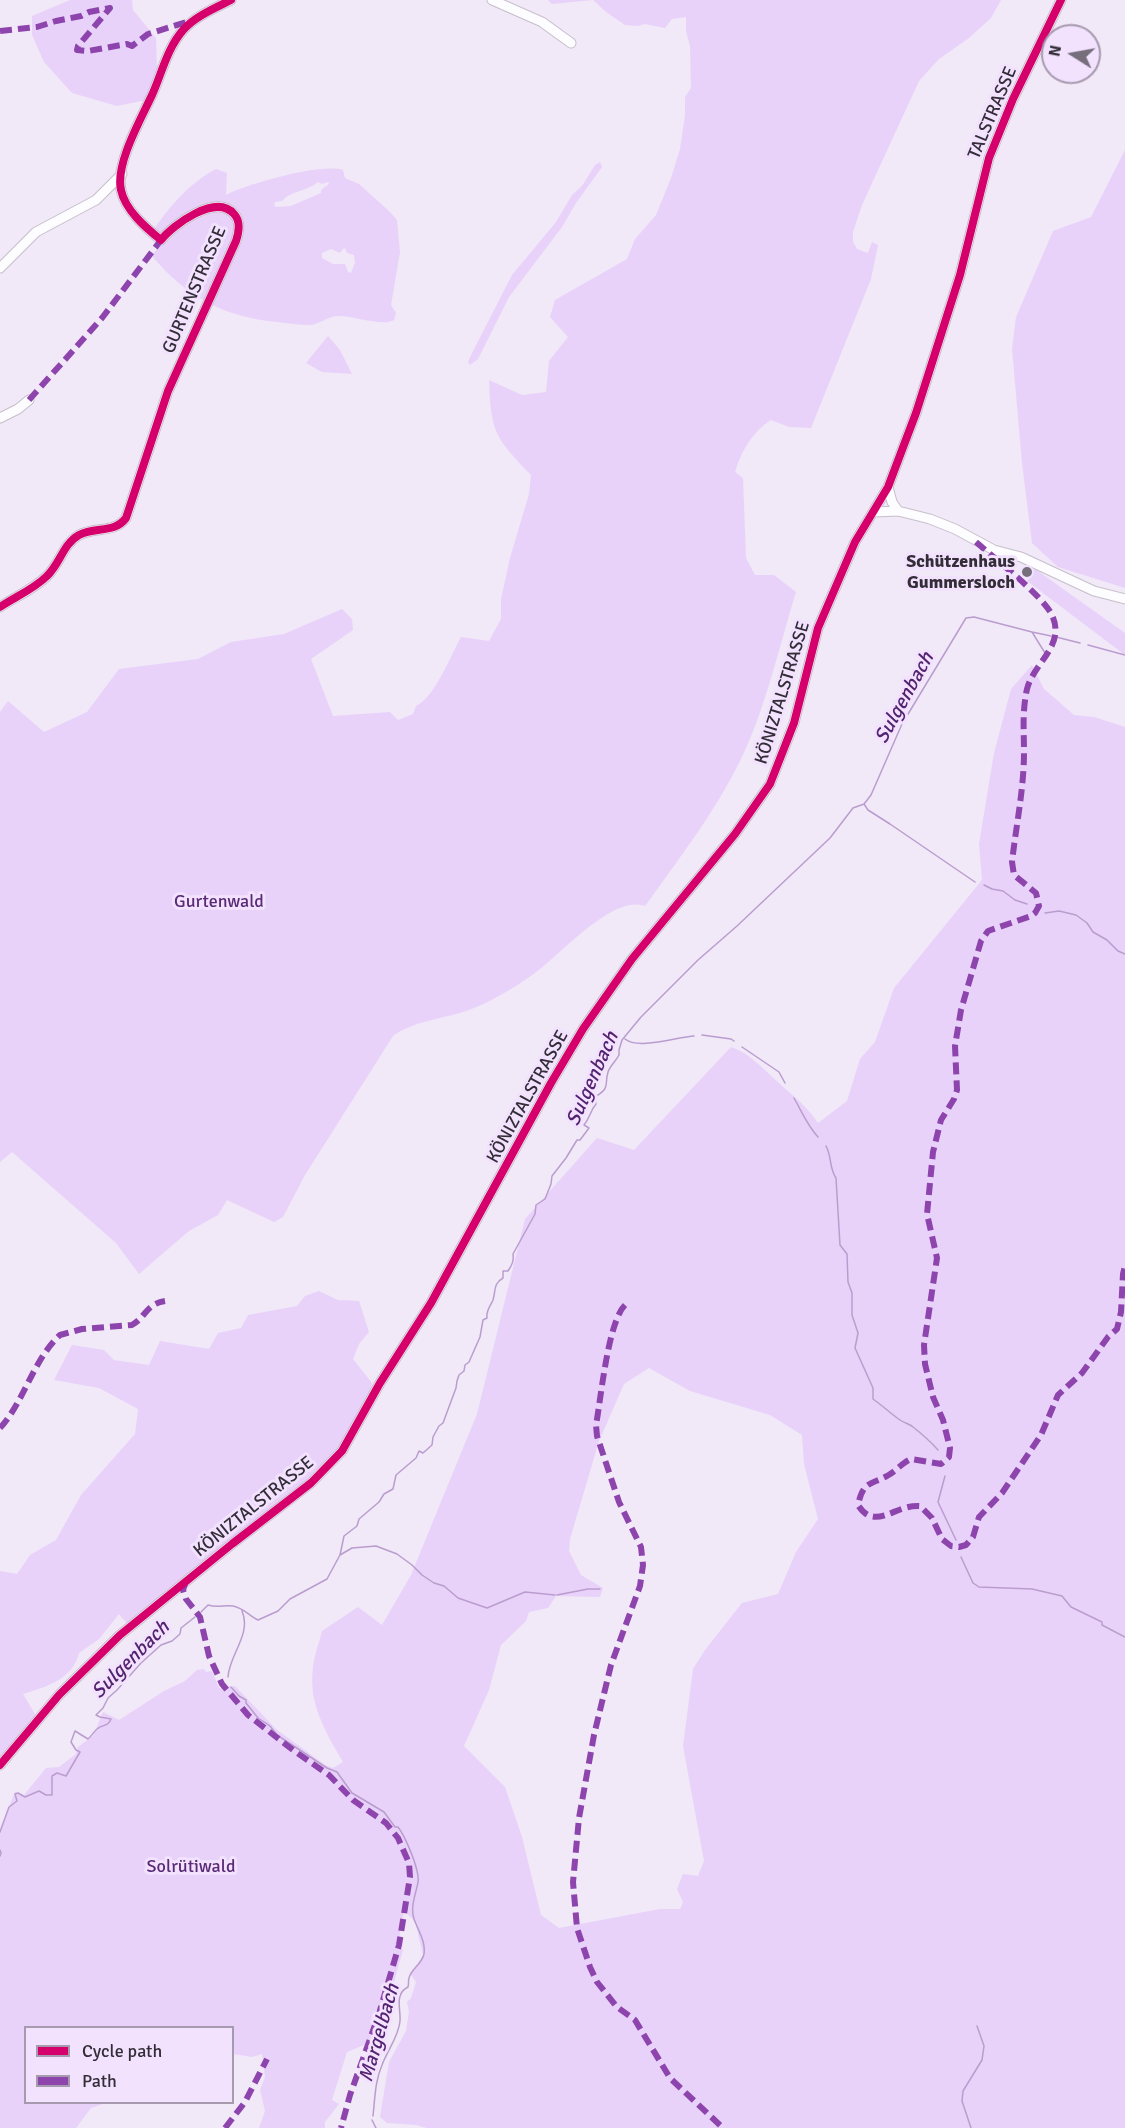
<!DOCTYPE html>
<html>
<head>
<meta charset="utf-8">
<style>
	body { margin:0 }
	#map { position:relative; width:1125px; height:2128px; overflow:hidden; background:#f1e8f8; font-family:Signika,sans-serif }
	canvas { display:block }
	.legend { position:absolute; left:24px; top:2026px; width:210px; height:78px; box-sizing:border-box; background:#f2e2fe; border:2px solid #a69aae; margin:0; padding:8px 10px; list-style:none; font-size:18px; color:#332d37 }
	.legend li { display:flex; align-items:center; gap:12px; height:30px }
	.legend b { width:30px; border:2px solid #a69aae }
	.north { position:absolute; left:1041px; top:24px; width:60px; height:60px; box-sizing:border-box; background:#f2e2fe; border:2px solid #a69aae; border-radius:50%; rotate:281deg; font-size:16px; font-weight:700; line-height:24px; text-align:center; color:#332d37 }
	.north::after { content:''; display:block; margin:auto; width:21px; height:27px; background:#766e7b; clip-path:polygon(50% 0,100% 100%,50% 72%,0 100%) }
</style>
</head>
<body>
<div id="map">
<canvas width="1125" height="2128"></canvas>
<ul class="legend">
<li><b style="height:8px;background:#d6006c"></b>Cycle path</li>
<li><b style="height:8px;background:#8e44ad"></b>Path</li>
</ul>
<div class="north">N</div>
</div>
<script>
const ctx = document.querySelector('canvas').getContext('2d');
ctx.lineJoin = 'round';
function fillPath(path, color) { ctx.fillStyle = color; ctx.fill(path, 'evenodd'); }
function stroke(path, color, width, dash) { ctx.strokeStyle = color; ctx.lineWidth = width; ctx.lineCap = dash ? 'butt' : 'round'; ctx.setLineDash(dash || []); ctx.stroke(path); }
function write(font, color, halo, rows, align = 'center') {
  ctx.font = font + ' Signika,sans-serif'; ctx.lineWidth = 6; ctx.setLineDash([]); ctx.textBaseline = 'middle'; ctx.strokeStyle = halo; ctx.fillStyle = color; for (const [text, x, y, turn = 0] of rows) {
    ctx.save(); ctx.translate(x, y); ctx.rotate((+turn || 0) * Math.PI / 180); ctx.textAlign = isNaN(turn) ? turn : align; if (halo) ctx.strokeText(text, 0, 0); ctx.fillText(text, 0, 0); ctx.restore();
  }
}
fillPath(new Path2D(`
	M70 0H132L133 10 156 38 157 71 146 100 117 106 72 93 44 62 32 35V16Z
	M548 0H1001L991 18 969 38 939 59 919 81 862 205 853 232V242L857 249 868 253 872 242 878 245 871 279 811 428 789 427 771 420C753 431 741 451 735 472L743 478 746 558 755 575H774L796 592C779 647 765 711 740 761 715 812 678 860 645 906 613 894 561 954 535 973 514 988 491 1002 466 1011 442 1019 413 1021 393 1036L305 1175 283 1217 274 1222 227 1200 218 1215 189 1231 139 1274 116 1243 12 1152 0 1162V712L8 701 44 732 87 712 119 669 198 659 231 642 284 634 342 609 352 619 353 630 311 659 333 716 390 712 398 720 413 714 416 706C435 697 451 655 461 637L489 641 501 619V599L510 558 529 494 531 475C495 437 491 433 489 380L522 395 546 392 549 361 568 337 550 317 555 300 627 259 635 239 656 215 671 178 680 149 685 115V97L691 88 690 46 686 31V17L672 19 665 28 645 24 638 26 625 25 606 12 593 0 552 4Z
	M1125 150V588L1058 567 1032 543 1022 463 1012 349 1016 317 1053 231 1091 217Z
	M600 162 602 167 576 203 562 227 509 297 478 359 470 365 468 362 471 355 512 275 556 222 572 195 582 186 595 165Z
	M216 169 227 173 226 195C247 184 321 163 343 170L345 178 359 184 390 212 397 220 400 252 391 305 396 313 394 320C382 327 355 316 340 316 330 315 320 324 310 325 299 325 288 323 278 322 223 317 187 297 152 256L162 241 152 233C167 208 191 182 216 169ZM318 182 322 184 328 182 329 184 321 190V193L291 206 276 207 274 205 275 202 282 201C290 191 308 191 318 182ZM345 248 347 253 354 255 355 263 351 273 348 272 345 264H333L322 258V253L331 249 340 253 343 249Z
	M328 336 340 350 352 374 322 372 306 363Z
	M1035 569 1125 633V655L1027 581Z
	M1032 665 1044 689 1074 715 1094 717 1125 727V2128H427L416 2125 387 2123 380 2117 389 2062 406 2031 409 2012 407 2002 411 1998 416 1982 410 1973 419 1963 423 1955 415 1921 404 1911 398 1944 403 1950 392 1989 389 2009 382 2015 374 2041 347 2052 332 2100 339 2104 325 2122V2128H259L265 2111 260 2090 265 2077 262 2054 252 2057 233 2054 232 2028H26V2102L106 2103 91 2108 76 2128H0V1829L15 1792 24 1795 46 1768 59 1767 76 1754 78 1747 93 1736 103 1712 119 1720 164 1691 185 1681 197 1670 204 1669 206 1672 212 1671 219 1688 235 1686 276 1729 325 1765 333 1768 343 1762C326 1733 308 1703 313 1668 314 1656 319 1643 322 1631L358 1607 382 1625 411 1575 477 1414 525 1219 597 1138 634 1150 731 1047C750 1053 764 1070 779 1083 793 1096 807 1106 818 1123L847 1101 860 1059 875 1042 894 988 982 880 979 844 994 753 1011 689ZM649 1368 690 1391 770 1415 802 1435 804 1464 818 1519 796 1552 778 1594 742 1603 705 1650 693 1669 683 1746 704 1861 698 1876 683 1874 677 1889 683 1902 680 1909H660L559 1928 541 1915 522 1837 505 1787 464 1746 489 1690 501 1645 526 1621 529 1612 548 1608 556 1596 600 1597 603 1588 581 1575 569 1551 570 1539 599 1441 624 1384Z
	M319 1291 338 1300 359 1301 369 1332 359 1344 353 1359 372 1383 371 1399 324 1471 130 1627 119 1614 99 1639 79 1653C73 1679 46 1687 23 1694L38 1719 0 1765V1571L17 1574 30 1555 56 1540 81 1495 135 1434 138 1409 99 1388 54 1380 72 1345 104 1350 114 1360 149 1365 160 1341 209 1349 218 1333 241 1328 248 1315 297 1306 305 1296Z`), '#e8d2f9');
stroke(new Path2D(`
	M1032 632 1051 636
	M1056 637 1080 643
	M1088 645 1125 655
	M864 804 868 810 890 824 975 882
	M984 885 992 889 1003 891 1015 900 1027 904
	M1045 913 1059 911 1076 915 1087 923 1093 932 1107 940 1118 951 1125 954
	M702 1035 731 1039 734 1041
	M625 1039C638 1050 677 1037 694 1036
	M742 1047 779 1072 785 1083
	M794 1098C802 1112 807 1125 818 1137
	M826 1146C832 1157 829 1168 836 1178L840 1245 847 1254 848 1282 852 1293V1315L858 1333 855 1348 873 1388V1399C883 1406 891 1414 900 1420 904 1423 910 1424 913 1427 922 1434 930 1441 938 1450
	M945 1476 938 1502 956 1540
	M340 1555 352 1548 376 1546 397 1554 412 1565 422 1575 434 1583 444 1586 458 1598 487 1608 525 1592 555 1595
	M961 1557 973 1583 979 1587 1032 1589 1062 1596 1071 1607 1102 1622V1625L1125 1637
	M557 1595 588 1589H600
	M201 1612 208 1605C217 1608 224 1605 233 1606 244 1608 249 1616 258 1620L278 1611 290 1599 327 1579 340 1555 344 1536 357 1526 359 1519 379 1502 384 1494 393 1489 396 1475 416 1458 419 1451 423 1453 432 1445 433 1437 439 1426 443 1423 456 1388 457 1381 459 1375 464 1371 465 1365 469 1362 480 1337 483 1320 487 1318C486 1310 490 1307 493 1300 496 1290 493 1284 503 1278V1271H508C512 1265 514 1261 513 1254L535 1214 536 1205 545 1199 551 1184 552 1176 566 1158 577 1140H580L589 1128 584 1125C590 1118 590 1111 596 1104L595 1097C611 1087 604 1086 608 1072 610 1066 616 1061 619 1055V1050L622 1040 641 1017 698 960 737 926 830 838 853 808 864 804 871 795 902 724 966 618 974 617 1032 632 1045 653
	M228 1677C229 1655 252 1634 242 1611
	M231 1687 239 1696 246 1700V1703L258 1718 270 1726 277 1735 327 1768 337 1772 352 1793 384 1812 395 1827H398C405 1836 420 1870 418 1882 416 1894 410 1906 414 1919 418 1930 426 1942 424 1954 422 1964 411 1969 409 1978 408 1981 409 1984 408 1987 394 1994 401 2009 400 2021 399 2036 387 2051 382 2065 375 2081 375 2098 373 2116
	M0 1832 9 1807 17 1801 15 1794 18 1793 25 1797 39 1791 46 1795H52V1776L57 1773 66 1776 80 1752 76 1750 71 1742 75 1731 88 1739C92 1736 94 1731 97 1729 103 1724 108 1727 111 1719L100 1717 96 1715 103 1708 108 1698 117 1690 141 1663 161 1645 172 1641 180 1634 181 1628 195 1617
	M0 1850 1 1853 0 1856
	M372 2120 376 2128
	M971 2128 962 2101 963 2091 982 2060 984 2046 977 2026`), '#ba9dce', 1.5);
const minor = new Path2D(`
	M492 0 542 22 571 43
	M0 268 36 232 96 200 122 174
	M0 418 18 409 29 400
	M888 487 892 502 898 511
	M874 512 898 511 930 519 955 529 994 550 1021 557 1094 591 1125 599
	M0 607C15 597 34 589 47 576 60 564 63 544 79 535 95 526 114 534 126 518L168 391 236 241C239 232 241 221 234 214 216 193 173 225 161 240 146 228 125 210 121 190 115 164 141 119 152 95 162 73 167 48 184 29 196 16 215 8 231 0
	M0 1765 59 1695 120 1635 232 1544 311 1483 342 1451 380 1383 431 1303 551 1083 583 1029 632 959 735 834 770 784 794 723 818 628 855 542 888 487 916 413 960 275 989 158 1013 99 1061 0`);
stroke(minor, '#c6bfcb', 11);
stroke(minor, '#fdfcfe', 9);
stroke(new Path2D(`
	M0 31 37 27 56 21 81 16 89 12 110 8 78 46 77 50 88 51 127 44 132 46 148 34 190 21
	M29 400 102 318 161 240
	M976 542C994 558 1043 596 1052 615 1066 646 1034 662 1027 689 1022 712 1024 730 1024 752 1024 789 1016 826 1012 862L1014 875 1036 893 1039 906 1035 913 1031 916 988 931 981 941 961 1010 955 1046 957 1090 954 1099 941 1120 933 1152 927 1214 937 1258 924 1345 925 1364 933 1397 943 1420 950 1448 949 1457 941 1464 911 1459C902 1463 896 1471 887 1476 869 1485 863 1482 858 1505 875 1532 895 1504 920 1506L932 1518 942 1539 951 1546 959 1547 966 1545 973 1537 979 1517 1002 1493 1041 1435 1058 1395 1082 1373 1108 1337 1117 1329 1121 1312 1123 1274 1125 1266
	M625 1305C608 1322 601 1398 596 1425L597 1436 619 1502 641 1547 643 1565 640 1586 611 1665 594 1735 579 1818 573 1882 577 1928 590 1967 597 1982 617 2007 635 2020 670 2078 723 2128
	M0 1428C24 1402 33 1360 60 1335L82 1329 132 1325C146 1317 146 1304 165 1301
	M186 1581 183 1590 186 1599 200 1617 209 1656 222 1684 248 1715 293 1750 329 1775 353 1800 386 1823 398 1838 409 1863 410 1877 399 1945 379 2014 350 2095 341 2128
	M225 2128 245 2102 267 2059`), '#8e44ad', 6, [12, 6]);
stroke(new Path2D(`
	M0 607C15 597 34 589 47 576 60 564 63 544 79 535 95 526 114 534 126 518L168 391 236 241C239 232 241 221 234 214 216 193 173 225 161 240 146 228 125 210 121 190 115 164 141 119 152 95 162 73 167 48 184 29 196 16 215 8 231 0
	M0 1765 59 1695 120 1635 232 1544 311 1483 342 1451 380 1383 431 1303 551 1083 583 1029 632 959 735 834 770 784 794 723 818 628 855 542 888 487 916 413 960 275 989 158 1013 99 1061 0`), '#d6006c', 8);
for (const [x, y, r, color] of [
	[1027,572,6,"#766e7b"]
]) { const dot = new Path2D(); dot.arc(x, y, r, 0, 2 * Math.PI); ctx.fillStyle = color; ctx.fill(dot); stroke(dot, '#f2e2fe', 2); }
write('18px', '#332d37', '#f2e2fe', [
	["TALSTRASSE",993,113,-67],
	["GURTENSTRASSE",195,290,-67],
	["KÖNIZTALSTRASSE",783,693,-73],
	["KÖNIZTALSTRASSE",528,1097,-61],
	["KÖNIZTALSTRASSE",254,1507,-39]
]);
write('bold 18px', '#332d37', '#f2e2fe', [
	["Schützenhaus",1015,562],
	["Gummersloch",1015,583]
], 'right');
write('18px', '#5a2a76', '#f2e2fe', [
	["Gurtenwald",219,902],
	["Solrütiwald",191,1867]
]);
write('italic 20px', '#542370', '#f2e2fe', [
	["Sulgenbach",905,698,-61],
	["Sulgenbach",593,1079,-66],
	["Sulgenbach",131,1660,-45],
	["Margelbach",380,2033,-74]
]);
</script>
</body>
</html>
